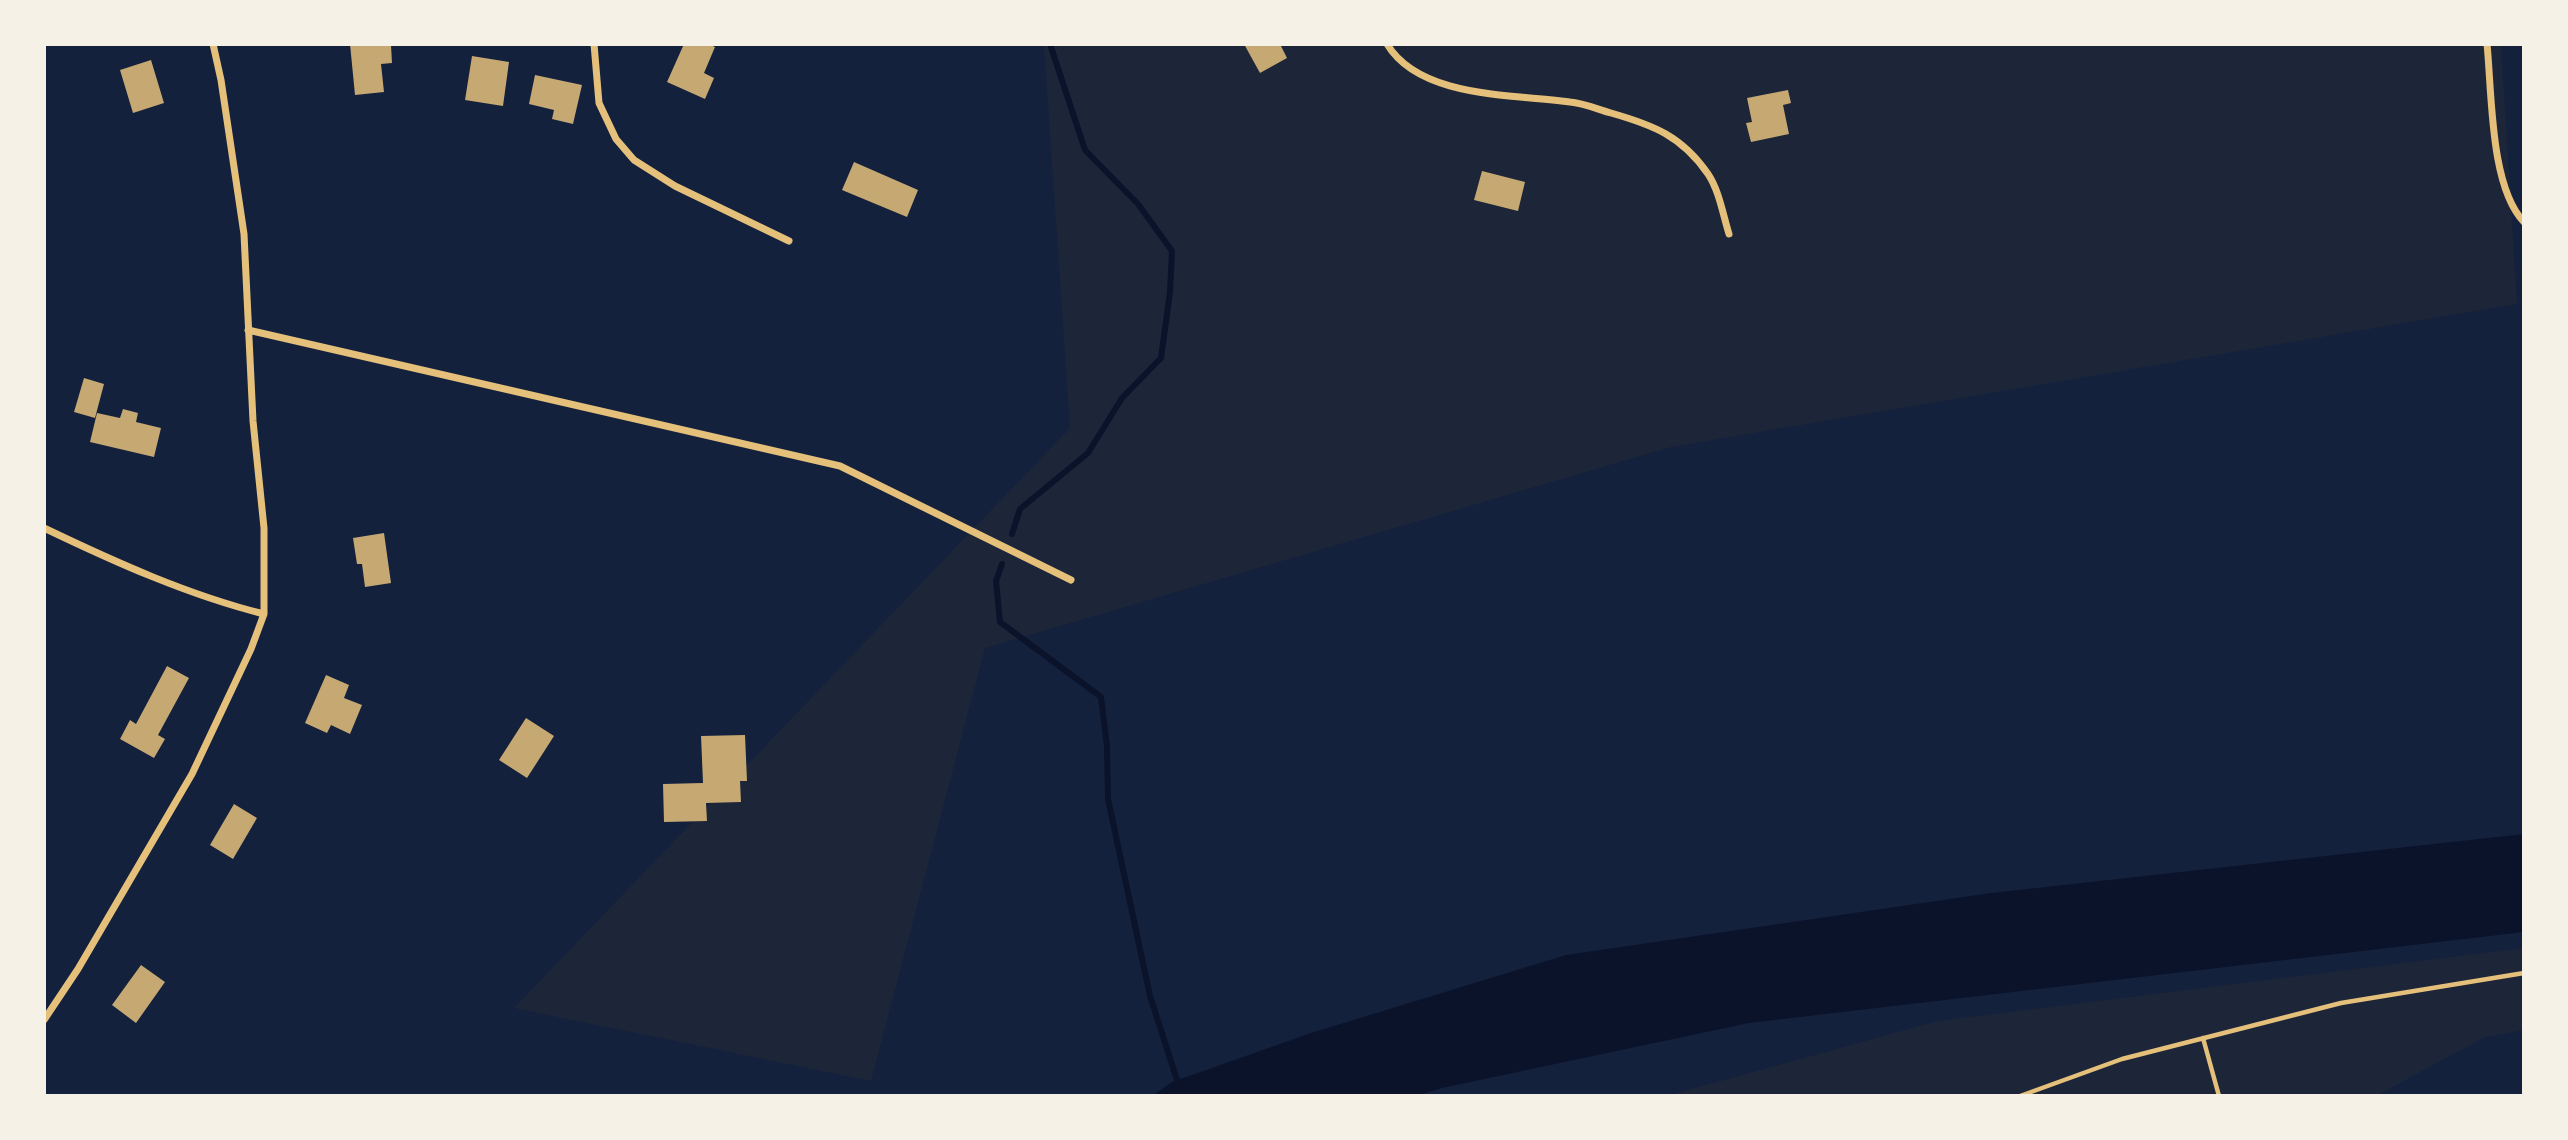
<!DOCTYPE html>
<html>
<head>
<meta charset="utf-8">
<style>
	body { margin:0 }
	#map { position:relative; width:2568px; height:1140px; overflow:hidden; background:#14213d; font-family:Overpass,sans-serif }
	canvas { display:block }
	.frame { position:absolute; inset:0; border:46px solid #f6f1e7; pointer-events:none }
</style>
</head>
<body>
<div id="map">
<canvas width="2568" height="1140"></canvas>
<div class="frame"></div>
</div>
<script>
const ctx = document.querySelector('canvas').getContext('2d');
ctx.lineJoin = 'round';
function fillPath(path, color) { ctx.fillStyle = color; ctx.fill(path, 'evenodd'); }
function stroke(path, color, width, dash) { ctx.strokeStyle = color; ctx.lineWidth = width; ctx.lineCap = dash ? 'butt' : 'round'; ctx.setLineDash(dash || []); ctx.stroke(path); }
fillPath(new Path2D(`
	M1044 44H2501L2517 304 1671 447 985 648 871 1081 514 1008 1070 428Z
	M2524 948V1030L2485 1037 2376 1096H1666L1938 1021Z`), '#1d2539');
fillPath(new Path2D(`
	M2524 834V932L1749 1023 1442 1088 1416 1096H1152L1172 1082 1311 1033 1566 955 1991 893Z`), '#0b132b');
stroke(new Path2D(`
	M1012 534 1020 509 1088 453 1122 398 1161 358 1170 292 1172 251 1138 204 1085 150 1050 44
	M1002 564 996 581 1000 622 1101 697 1107 747 1108 799 1150 996 1177 1080 1174 1096`), '#0b132b', 6);
fillPath(new Path2D(`
	M350 44 391 45 392 63 381 64 384 92 355 95Z
	M684 44H708L715 47 704 73 714 78 705 99 667 82Z
	M1244 44H1280L1287 58 1260 73Z
	M472 56 509 62 503 106 465 100Z
	M151 60 164 103 133 113 120 70Z
	M535 75 582 85 573 124 552 119 554 110 529 104Z
	M1788 90 1791 103 1783 105 1789 134 1751 142 1746 123 1752 122 1747 98Z
	M854 162 918 190 907 217 842 190Z
	M1482 171 1525 182 1518 211 1474 200Z
	M84 378 104 384 95 418 74 412Z
	M123 409 138 413 136 422 161 428 154 457 90 442 97 413 120 418Z
	M384 533 391 583 365 587 362 564H357L353 538Z
	M167 666 189 678 158 735 165 739 154 758 120 739 130 720 136 724Z
	M326 675 349 685 344 698 362 705 350 734 331 725 327 733 305 723Z
	M526 718 554 736 527 778 499 760Z
	M745 735 747 781H740L741 802 706 803 707 821 664 822 663 784 703 783 701 736Z
	M234 804 257 818 233 859 210 845Z
	M141 965 165 982 136 1023 112 1005Z`), '#c6a872');
stroke(new Path2D(`
	M2203 1038 2219 1096
	M2020 1096 2122 1059 2341 1003 2524 973`), '#e5c07b', 4.5);
stroke(new Path2D(`
	M594 44 599 103 616 139 634 160 675 186 789 241
	M1387 44C1420 99 1515 94 1570 102 1583 103 1597 109 1611 113 1653 125 1682 136 1708 174 1719 190 1723 215 1729 234
	M2487 44C2492 93 2490 187 2524 222
	M248 330 840 466 1071 580
	M44 528C115 562 188 595 264 614
	M44 1020 78 969 192 774 251 649 264 614V528L253 421 244 234 221 80 213 44`), '#e5c07b', 7);
</script>
</body>
</html>
